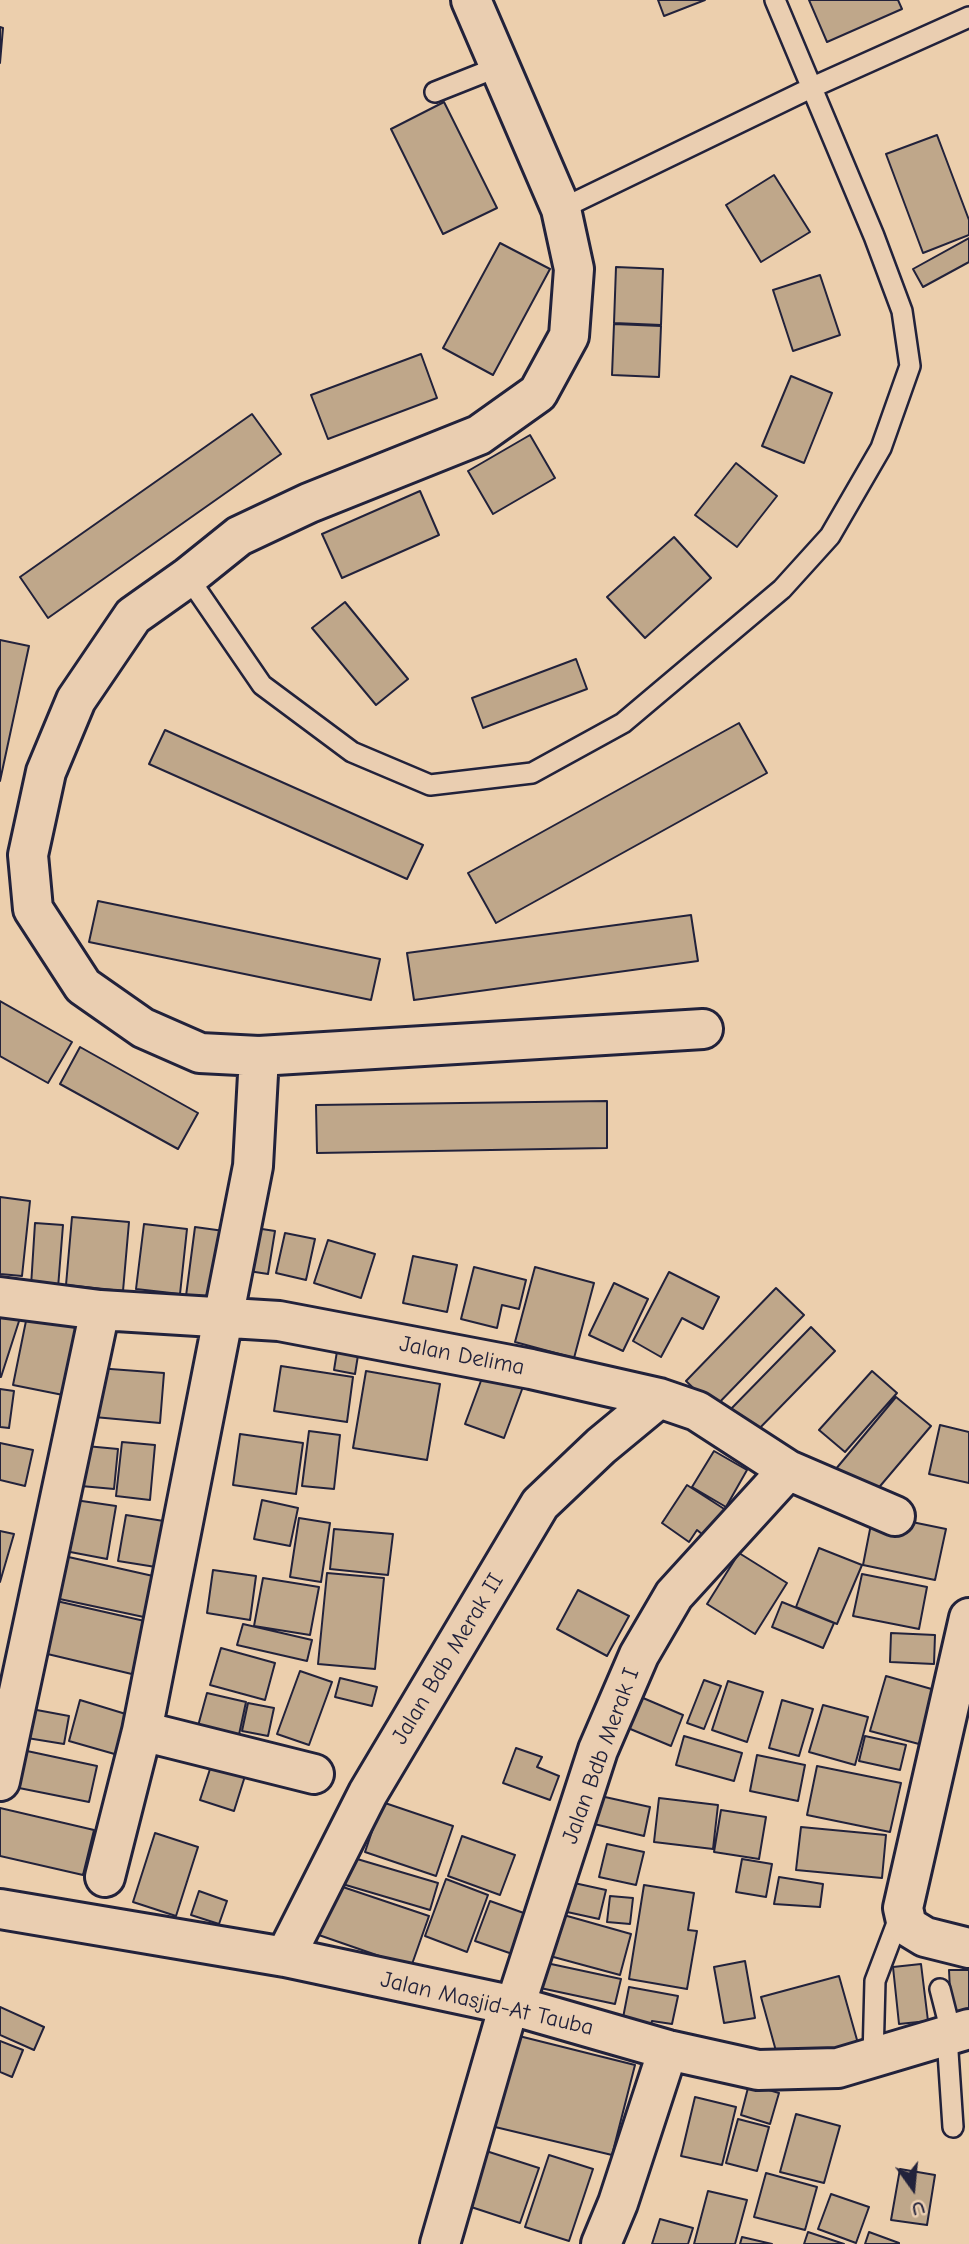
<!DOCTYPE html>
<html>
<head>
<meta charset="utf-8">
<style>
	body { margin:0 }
	#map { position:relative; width:969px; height:2244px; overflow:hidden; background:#eccfad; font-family:"Comic Neue",sans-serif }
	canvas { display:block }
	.north { position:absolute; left:878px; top:2153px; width:70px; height:70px; -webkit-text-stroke:5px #eaceb1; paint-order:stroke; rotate:165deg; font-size:19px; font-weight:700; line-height:28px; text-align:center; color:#22223b }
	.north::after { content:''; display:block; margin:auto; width:24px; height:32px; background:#22223b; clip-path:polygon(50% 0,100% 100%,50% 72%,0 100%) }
</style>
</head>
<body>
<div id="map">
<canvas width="969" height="2244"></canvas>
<div class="north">U</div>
</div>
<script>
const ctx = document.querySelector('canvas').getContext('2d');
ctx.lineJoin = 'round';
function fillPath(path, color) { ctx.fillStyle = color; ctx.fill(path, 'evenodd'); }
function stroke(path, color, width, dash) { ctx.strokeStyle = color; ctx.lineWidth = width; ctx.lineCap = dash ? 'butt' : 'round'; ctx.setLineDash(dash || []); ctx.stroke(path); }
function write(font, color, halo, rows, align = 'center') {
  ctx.font = font + ' "Comic Neue",sans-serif'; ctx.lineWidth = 6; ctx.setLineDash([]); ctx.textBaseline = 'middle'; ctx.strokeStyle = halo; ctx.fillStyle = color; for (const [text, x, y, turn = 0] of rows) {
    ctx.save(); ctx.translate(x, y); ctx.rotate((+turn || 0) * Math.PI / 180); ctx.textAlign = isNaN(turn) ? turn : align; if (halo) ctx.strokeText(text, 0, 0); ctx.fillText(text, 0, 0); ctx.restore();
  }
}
const building = new Path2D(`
	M658 0H705L664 16Z
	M809 0H898L902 9 827 42Z
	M0 27 3 28 0 63Z
	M444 102 497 208 443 234 391 129Z
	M937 135 969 220V235L923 253 886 154Z
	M774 175 810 232 761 262 726 205Z
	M969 238V262L923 287 913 269Z
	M500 243 550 269 493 375 443 348Z
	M616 267 663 269 661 325 614 323Z
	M820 275 840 335 793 351 773 290Z
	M614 324 661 326 659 377 612 375Z
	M421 354 437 398 328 439 311 395Z
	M791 376 832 393 804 463 762 446Z
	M252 414 281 454 48 618 20 577Z
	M530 435 555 478 493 514 468 471Z
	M736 463 777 496 737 547 695 515Z
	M420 491 439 535 342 578 322 534Z
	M674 537 711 578 645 638 607 597Z
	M345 602 408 679 376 705 312 628Z
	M0 640 29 646 0 781Z
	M576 659 587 689 483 728 472 698Z
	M739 723 767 773 496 923 468 873Z
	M165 730 423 845 407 879 149 764Z
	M98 901 380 959 371 1000 89 942Z
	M691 915 698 961 414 1000 407 953Z
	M0 1001 72 1042 48 1083 0 1056Z
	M80 1047 198 1113 178 1149 60 1084Z
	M607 1101V1148L317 1153 316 1105Z
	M0 1197 30 1201 22 1276 0 1274Z
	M72 1217 129 1222 123 1291 66 1285Z
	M35 1223 63 1225 58 1288 31 1286Z
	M144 1224 187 1229 180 1294 136 1289Z
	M195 1227 224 1231 215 1301 186 1296Z
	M249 1227 275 1231 268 1274 242 1270Z
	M285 1233 315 1239 306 1280 276 1273Z
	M328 1240 375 1254 361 1298 314 1283Z
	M413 1256 457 1265 447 1312 403 1303Z
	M474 1267 526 1280 519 1309 502 1305 497 1328 461 1319Z
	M535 1267 594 1283 574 1358 515 1342Z
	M669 1272 719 1297 703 1329 682 1318 661 1357 633 1341Z
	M614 1283 648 1299 623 1351 589 1335Z
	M776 1288 804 1315 714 1408 686 1381Z
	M0 1312 20 1318 1 1377H0Z
	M27 1316 82 1327 68 1396 13 1385Z
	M811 1327 835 1351 752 1436 728 1412Z
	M338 1345 359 1349 355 1374 334 1370Z
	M281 1366 353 1377 347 1422 274 1411Z
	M97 1368 164 1373 160 1423 94 1417Z
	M485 1370 524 1384 504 1438 465 1424Z
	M366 1371 440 1384 427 1460 353 1448Z
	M872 1371 897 1393 845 1452 819 1430Z
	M0 1389 14 1391 9 1428 0 1427Z
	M896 1397 931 1426 870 1498 835 1470Z
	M940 1425 969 1432V1483L929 1474Z
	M309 1431 340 1435 334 1489 302 1486Z
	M240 1434 303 1443 296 1494 233 1485Z
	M122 1442 155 1445 150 1500 116 1496Z
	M0 1443 33 1450 25 1486 0 1480Z
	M86 1446 118 1449 114 1489 81 1486Z
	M714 1451 747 1470 726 1507 692 1487Z
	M687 1485 732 1514 708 1539 697 1530 689 1542 662 1523Z
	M75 1500 116 1506 107 1559 65 1551Z
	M262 1500 298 1508 290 1546 254 1539Z
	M873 1514 946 1529 935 1580 863 1565Z
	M126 1515 170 1522 162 1568 118 1561Z
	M299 1518 330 1523 321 1582 290 1577Z
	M334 1529 393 1534 388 1575 330 1569Z
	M0 1531 14 1534 0 1582Z
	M819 1548 862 1565 837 1624 796 1607Z
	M739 1553 787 1583 755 1634 707 1604Z
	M64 1556 162 1578 153 1619 55 1598Z
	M213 1570 256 1576 250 1620 207 1613Z
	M327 1573 384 1578 375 1669 318 1664Z
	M862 1574 927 1587 919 1629 853 1616Z
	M263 1578 319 1587 310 1635 254 1626Z
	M578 1590 629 1616 607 1656 557 1629Z
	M52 1600 149 1622 136 1675 39 1652Z
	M782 1602 834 1623 823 1648 772 1627Z
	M243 1624 312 1640 307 1661 237 1645Z
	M891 1633 935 1635 934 1664 890 1662Z
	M221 1648 275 1663 265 1700 210 1685Z
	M300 1671 332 1682 309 1745 277 1734Z
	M886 1676 935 1690 919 1744 870 1731Z
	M340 1678 377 1687 372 1706 335 1697Z
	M704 1680 721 1686 704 1729 687 1723Z
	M728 1681 763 1692 747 1742 712 1730Z
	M629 1692 683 1715 671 1746 616 1723Z
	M207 1693 246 1702 237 1744 198 1726Z
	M80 1700 129 1715 118 1755 69 1741Z
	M782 1700 813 1709 799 1756 769 1748Z
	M248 1703 274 1708 268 1736 242 1731Z
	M823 1705 868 1717 855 1765 809 1752Z
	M26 1708 69 1716 64 1744 21 1737Z
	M684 1736 742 1753 734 1781 676 1765Z
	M865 1736 906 1745 900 1770 859 1761Z
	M516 1748 542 1757 537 1767 559 1776 550 1800 503 1783Z
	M27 1751 97 1766 89 1802 19 1788Z
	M757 1755 805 1765 798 1801 750 1791Z
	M211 1766 245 1776 234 1811 200 1800Z
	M817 1766 901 1783 890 1832 807 1815Z
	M596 1795 650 1807 644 1836 590 1823Z
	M659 1798 718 1805 713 1849 654 1842Z
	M382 1802 453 1826 436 1876 365 1852Z
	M0 1808 94 1830 83 1875 0 1856Z
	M721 1810 766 1817 759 1859 714 1852Z
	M801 1827 886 1835 882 1878 796 1870Z
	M155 1833 198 1847 176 1916 133 1902Z
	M462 1836 515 1855 500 1895 448 1876Z
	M607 1844 644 1852 636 1885 599 1877Z
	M347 1856 438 1883 430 1910 339 1883Z
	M742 1859 772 1864 766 1897 736 1892Z
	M779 1877 823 1884 820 1907 774 1904Z
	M446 1879 488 1895 467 1952 425 1936Z
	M565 1881 606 1890 599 1919 558 1910Z
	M331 1883 429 1916 411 1967 313 1933Z
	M644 1885 694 1893 688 1930 697 1931 687 1989 629 1979Z
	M199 1891 227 1901 219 1924 191 1915Z
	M610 1896 633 1898 630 1924 607 1922Z
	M490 1901 535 1917 521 1957 475 1941Z
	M546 1910 631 1934 620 1975 535 1952Z
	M537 1961 621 1979 615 2004 531 1986Z
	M745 1961 755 2018 724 2023 714 1967Z
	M921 1964 928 2021 899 2024 893 1967Z
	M949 1970H969V2009L951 2012Z
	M839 1976 859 2047 781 2069 761 1997Z
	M629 1987 678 1996 672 2024 652 2021 649 2033 621 2028Z
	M0 2007 44 2027 34 2050 0 2035Z
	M515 2035 635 2065 612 2155 491 2126Z
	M0 2041 23 2050 12 2077 0 2072Z
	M749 2084 779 2093 770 2124 741 2115Z
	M695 2097 736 2107 722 2165 681 2156Z
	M796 2114 840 2126 824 2183 780 2172Z
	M738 2119 769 2127 757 2171 726 2163Z
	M483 2150 539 2168 520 2223 465 2205Z
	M549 2155 593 2169 569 2241 525 2227Z
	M900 2169 935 2175 927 2225 891 2220Z
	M766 2173 817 2187 805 2230 754 2217Z
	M708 2191 747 2200 735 2244H694Z
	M831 2194 869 2207 856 2243 818 2229Z
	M660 2219 693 2228 688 2244H652Z
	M808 2232 844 2244H804Z
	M869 2232 899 2243V2244H865Z
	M742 2237 772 2244H740Z`);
fillPath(building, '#bfa78a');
stroke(building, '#22223b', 2);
const lane = new Path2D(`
	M435 92 498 67
	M561 209 813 87 969 17
	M188 577 262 685 352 752 430 785 532 773 623 723 782 589 830 536 881 448 910 366 902 311 874 236 775 0
	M940 1989 952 2036
	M947 2037 953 2127
	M873 2058 875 1981 900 1915`);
const street = new Path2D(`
	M259 1056 200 1053 143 1028 83 986 33 909 28 855 46 772 76 700 133 616 188 577 239 536 309 503 479 435 538 393 569 336 574 269 561 209 471 0
	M0 1297 100 1310 279 1321 531 1369 659 1398 697 1411 788 1470 895 1516
	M969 1618 903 1908 907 1926 925 1937 969 1948
	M314 1774 142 1731 253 1166 259 1056 703 1029
	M0 1781 100 1310
	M105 1877 142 1731
	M0 1909 285 1957 515 2006 668 2050 758 2070 838 2068 969 2029
	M285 1957 368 1793 540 1504 601 1446 659 1398
	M515 2006 598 1750 639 1655 674 1595 788 1470
	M440 2244 509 2005
	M601 2244 618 2203 668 2050`);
stroke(lane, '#22223b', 24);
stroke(street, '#22223b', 44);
stroke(lane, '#eaceb1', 19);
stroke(street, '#eaceb1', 38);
write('23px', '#22223b', '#eaceb1', [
	["Jalan Delima",462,1356,11],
	["Jalan Bdb Merak II",448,1659,-59],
	["Jalan Bdb Merak I",601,1756,-70],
	["Jalan Masjid-At Tauba",487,2004,13]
]);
</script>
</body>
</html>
